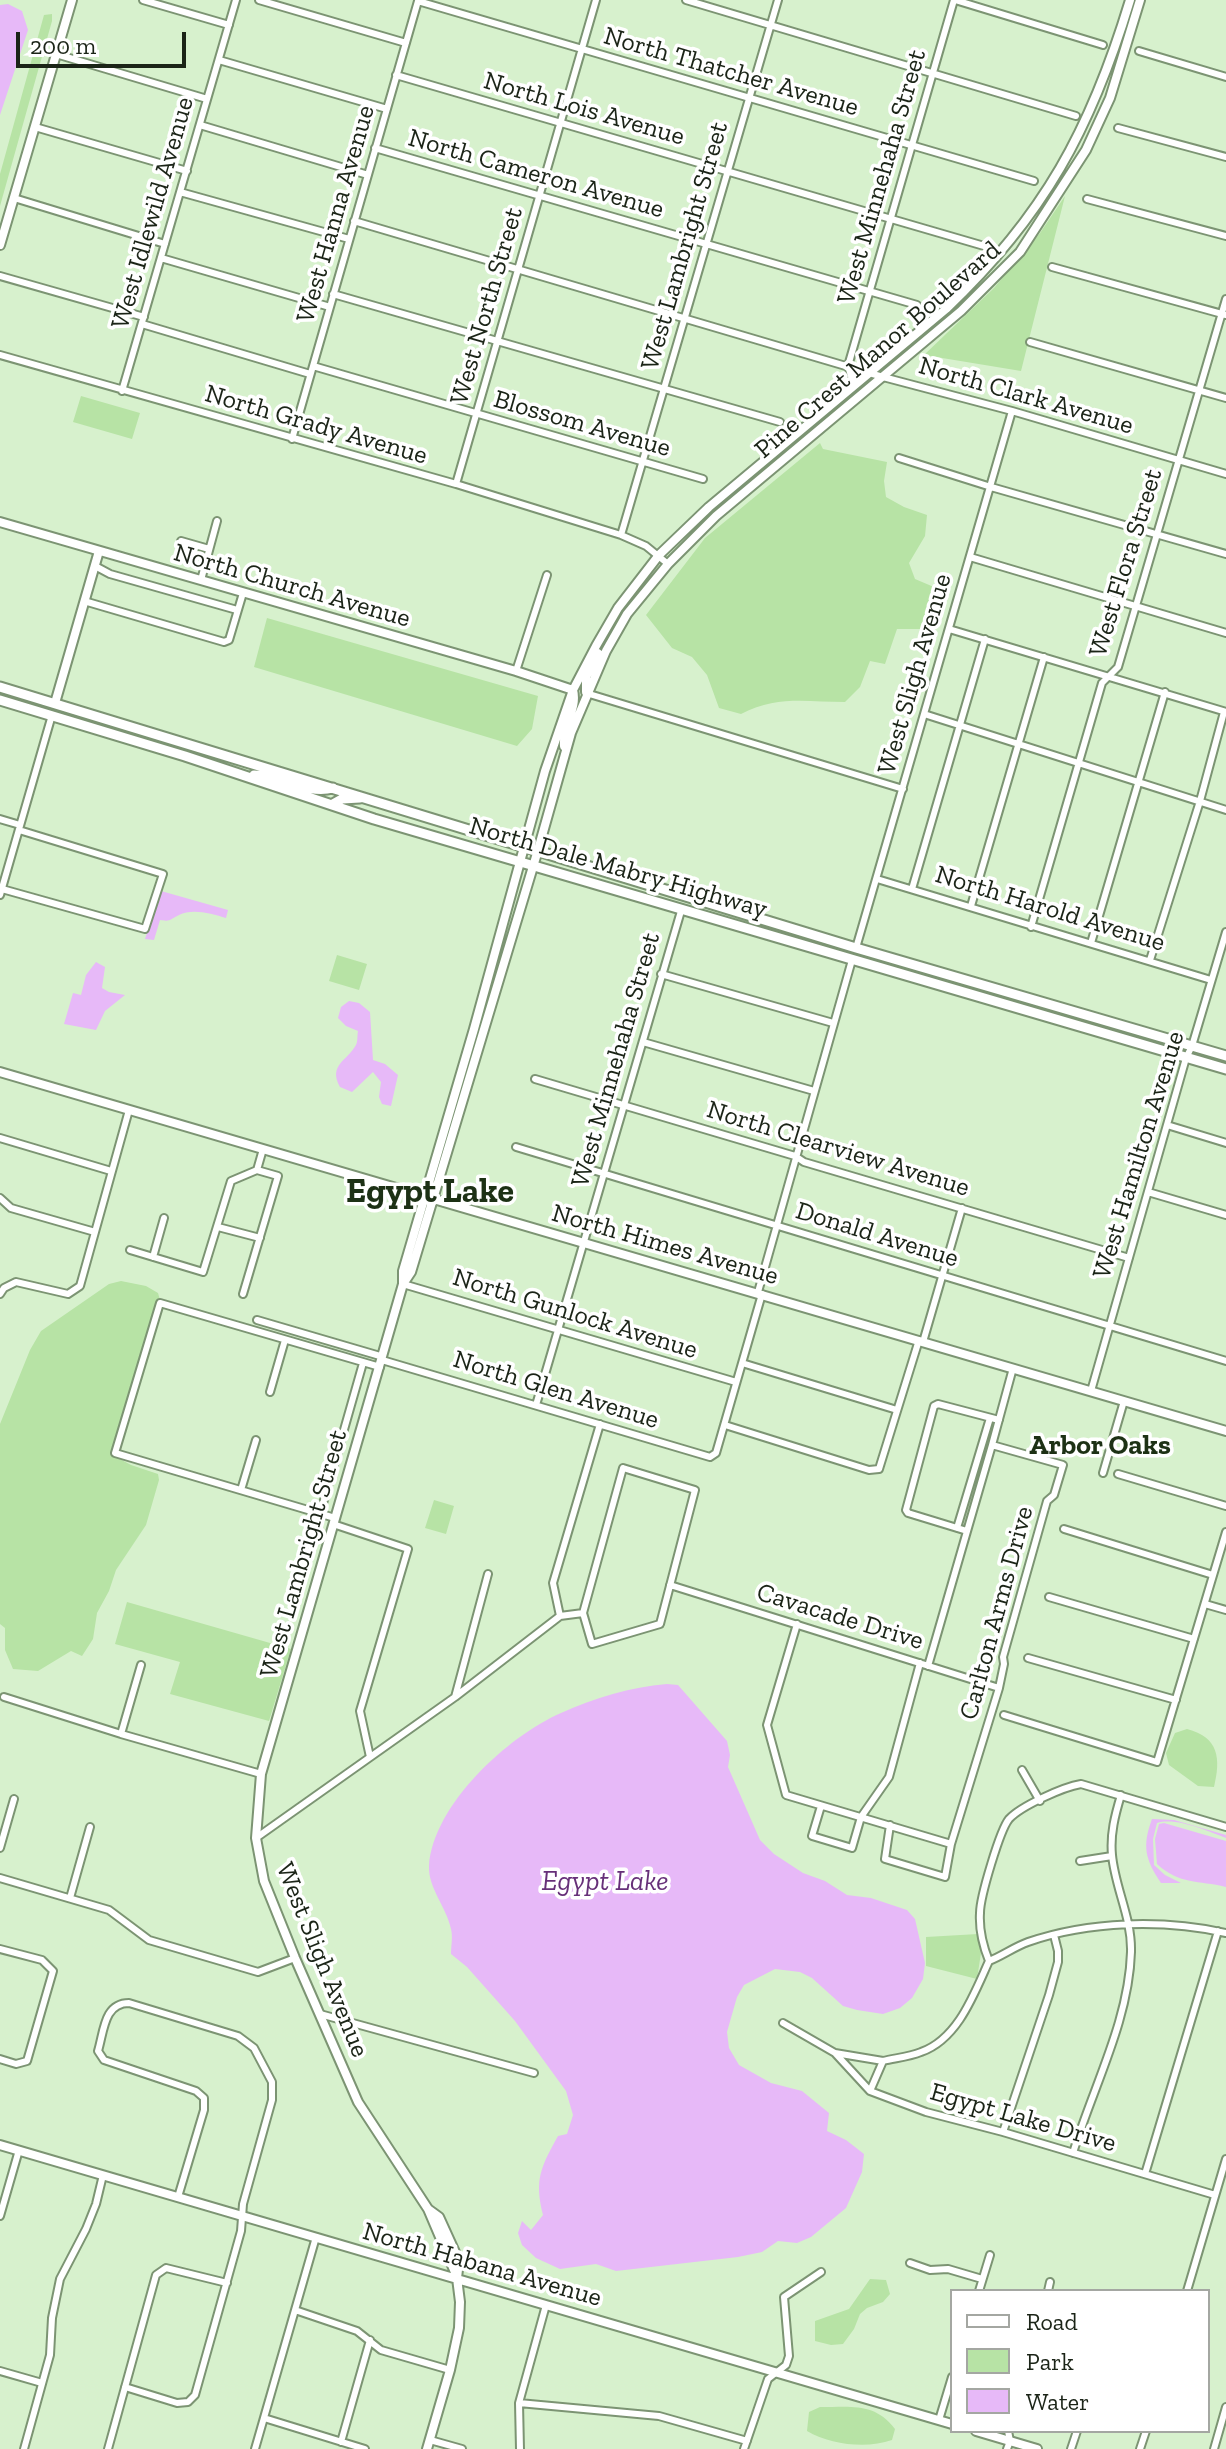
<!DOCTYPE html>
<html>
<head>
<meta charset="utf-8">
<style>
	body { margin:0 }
	#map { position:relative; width:1226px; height:2449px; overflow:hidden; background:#d7f1cd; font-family:"Zilla Slab",serif }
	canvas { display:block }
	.legend { position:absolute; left:950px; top:2289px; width:260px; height:144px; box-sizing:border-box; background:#fff; border:2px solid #a4a7a2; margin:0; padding:10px 14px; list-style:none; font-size:24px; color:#1b2417 }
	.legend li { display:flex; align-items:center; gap:16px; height:40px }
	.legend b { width:40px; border:2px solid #a4a7a2 }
	.scale { position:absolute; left:16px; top:32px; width:170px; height:36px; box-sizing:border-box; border:4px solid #1b2417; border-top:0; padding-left:10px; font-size:24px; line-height:28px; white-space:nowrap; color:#1b2417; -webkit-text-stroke:6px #fff; paint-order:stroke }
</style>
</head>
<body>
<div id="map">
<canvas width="1226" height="2449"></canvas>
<ul class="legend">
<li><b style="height:10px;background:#fff"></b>Road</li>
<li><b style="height:22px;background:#b7e3a5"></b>Park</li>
<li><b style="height:22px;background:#e7b9f8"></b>Water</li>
</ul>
<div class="scale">200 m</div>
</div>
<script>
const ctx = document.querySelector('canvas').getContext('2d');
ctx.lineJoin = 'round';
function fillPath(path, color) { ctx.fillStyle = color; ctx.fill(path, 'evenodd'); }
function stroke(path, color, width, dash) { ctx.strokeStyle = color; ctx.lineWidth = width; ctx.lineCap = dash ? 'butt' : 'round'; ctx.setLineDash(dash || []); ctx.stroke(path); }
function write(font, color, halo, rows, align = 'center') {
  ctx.font = font + ' "Zilla Slab",serif'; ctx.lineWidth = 7; ctx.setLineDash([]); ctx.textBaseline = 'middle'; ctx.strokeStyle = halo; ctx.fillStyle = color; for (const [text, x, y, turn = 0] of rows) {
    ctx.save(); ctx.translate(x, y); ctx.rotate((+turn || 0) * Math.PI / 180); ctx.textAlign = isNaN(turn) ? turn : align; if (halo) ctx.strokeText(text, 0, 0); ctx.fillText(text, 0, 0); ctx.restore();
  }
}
fillPath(new Path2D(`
	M52 14V21L0 206V174L44 15Z
	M1065 196 1021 371 924 355 994 288 1040 233Z
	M81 396 140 413 132 439 73 422Z
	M820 443 823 449 887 462 884 481 886 497 904 507 927 515 925 536 909 563 915 579 941 590 936 618 923 629H897L885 664 870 661 860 687 845 702C806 702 778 695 741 714L719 708 707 675 692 657 672 648 646 615 705 538Z
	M267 618 538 696 532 729 517 746 254 667Z
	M337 955 367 964 359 990 329 981Z
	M121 1281 146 1286 158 1293 160 1300H158L111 1454 131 1465 158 1474 159 1480 146 1525 116 1570 109 1591 97 1613 93 1639 82 1656 71 1651 38 1671 13 1669 5 1650V1628L0 1624V1424L30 1350 41 1331 109 1284Z
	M434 1500 454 1506 446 1534 425 1528Z
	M127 1602 291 1649 269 1721 170 1694 180 1662 115 1644Z
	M1187 1729C1219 1737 1221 1759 1214 1787L1198 1786 1169 1765 1166 1753 1175 1733Z
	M978 1934 981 1953 977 1979 926 1966V1937Z
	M870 2279 886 2280 890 2294 883 2302 867 2308 860 2314 854 2329 843 2344 831 2345 815 2341V2321L849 2309Z
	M820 2407C851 2407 875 2402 895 2429L892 2440C867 2449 831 2445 807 2431L809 2412Z`), '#b7e3a5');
fillPath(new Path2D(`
	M8 4 22 11 28 30 0 115V5Z
	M161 891 228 910 226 918C212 914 193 908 179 915 170 919 171 922 160 920L154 940 145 939Z
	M96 962 105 967 102 988 109 992 125 995 105 1011 96 1030 64 1024 73 993 81 995 86 975Z
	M349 1001 359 1003 370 1012 373 1060 385 1064 398 1075 391 1106 382 1104 379 1097 381 1082 373 1072 352 1092 340 1087C328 1065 347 1061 356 1045 358 1041 357 1036 358 1031L346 1026 338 1018 341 1007Z
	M667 1684 678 1685 727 1741 730 1755 728 1767 760 1840 774 1854 803 1873 825 1881 847 1895 871 1898 907 1910 915 1919 925 1963 923 1979 912 1998 900 2008 883 2014 857 2010 843 2006 812 1978 800 1972 775 1969 744 1985 737 1997 727 2032 729 2048 739 2065 771 2083 802 2091 829 2113 827 2131 846 2140 864 2154 862 2172 846 2208 811 2237 797 2243 778 2241 762 2252 738 2257 616 2271 596 2264 560 2269 536 2258 522 2245 518 2233 522 2221 531 2230 543 2215C534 2179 541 2167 558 2136L567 2134 573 2115 566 2091 515 2021 467 1967 451 1954C451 1946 453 1937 451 1929 447 1908 428 1888 429 1866 433 1805 508 1736 561 1713 595 1698 630 1687 667 1684Z
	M1152 1819 1174 1820 1226 1835V1838C1207 1831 1177 1817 1157 1823L1153 1839 1154 1865 1165 1875 1181 1883H1161C1145 1859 1142 1846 1152 1819Z
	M1164 1823 1226 1841V1887C1198 1880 1180 1885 1157 1864L1155 1839 1159 1824Z`), '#e7b9f8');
const street = new Path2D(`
	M143 0 229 25
	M259 0 406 43
	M686 0 1076 116
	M955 0 1103 45
	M418 1 1034 181
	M1139 51 1226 77
	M56 54 207 99
	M219 60 387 109
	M396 75 991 248
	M200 125 368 175
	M35 127 187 171
	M1118 128 1226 157
	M375 148 917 305
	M180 192 349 239
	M14 198 165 244
	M1087 199 1226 236
	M354 221 883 377 1012 411 1226 474
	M161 258 330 307
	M1052 267 1226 315
	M0 276 144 317
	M333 294 780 422
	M142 324 310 374
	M1030 342 1226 398
	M0 355 456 484 621 535 646 546 668 564
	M313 366 703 479
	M854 386 848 366 954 0
	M122 391 236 0
	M292 439 418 1
	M899 458 991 487 1226 554
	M456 484 596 0
	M621 535 778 0
	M181 541 209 549
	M970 557 1226 633
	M95 566 110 574 237 610
	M201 580 217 521
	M84 601 224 642 229 640 243 593
	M949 629 1226 712
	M516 671 547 575
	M586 693 903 789
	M924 714 1226 810
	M0 819 20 825
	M877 879 1211 980
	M2 889 145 929 163 874 19 830
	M912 889 985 639
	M0 895 52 715
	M971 906 1044 657
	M1031 927 1102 683 1118 667 1226 299
	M1091 943 1165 692
	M856 948 1012 411
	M1150 960 1200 801 1224 712
	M661 974 833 1023
	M643 1042 814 1091
	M535 1079 795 1156 804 1162 1129 1258
	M1167 1125 1226 1143
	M0 1138 111 1171
	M516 1147 1226 1361
	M257 1170 263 1149
	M1148 1192 1226 1215
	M0 1198 11 1208 95 1232
	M218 1227 260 1238
	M130 1250 203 1272 231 1181 257 1170 278 1176 243 1294
	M153 1257 164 1218
	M403 1284 736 1382
	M758 1292 852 960
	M0 1294 4 1288 16 1282 68 1294 80 1286 129 1110
	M257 1320 380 1356 382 1360 710 1457 716 1453 762 1294
	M923 1342 962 1208
	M742 1363 897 1410
	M1091 1391 1186 1058 1192 1046 1226 932
	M270 1392 285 1340
	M536 1405 681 911
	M725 1425 869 1470 879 1469 919 1340
	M623 1468 695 1490 660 1624 592 1644 583 1613Z
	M1103 1473 1124 1401
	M1118 1474 1226 1506
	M241 1490 256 1440
	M320 1514 363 1363
	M335 1518 115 1453 160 1303 380 1367
	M333 1524 408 1549 360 1711 370 1757
	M957 1528 990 1418
	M1064 1529 1213 1575
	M967 1531 908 1513 906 1510 934 1406 938 1404 999 1420
	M670 1585 999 1688
	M1049 1597 1194 1639
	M1205 1604 1226 1610
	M560 1616 553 1583 600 1424
	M797 1624 767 1725 786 1795 951 1844
	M1028 1658 1176 1700
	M928 1666 992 1445
	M4 1697 121 1734 261 1774
	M455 1697 488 1574
	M1004 1715 1157 1762 1226 1532
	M121 1734 141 1665
	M1022 1770 1040 1801
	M821 1806 812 1836 852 1848 861 1817 889 1777 920 1663
	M890 1825 885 1859 945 1877 951 1844 999 1688 1004 1664 1003 1657 1047 1501 1054 1495 1063 1465 992 1445 1013 1368
	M256 1838 455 1697 560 1616 583 1613
	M0 1848 14 1799
	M1080 1861 1112 1856
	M0 1878 109 1910 149 1940 258 1972 295 1958
	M70 1898 90 1827
	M0 1949 42 1960 53 1971 27 2061 16 2064 0 2059
	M989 1961C1002 1956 1014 1947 1028 1942 1089 1921 1163 1919 1226 1933
	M320 2014 534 2073
	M783 2023 835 2053 883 2061
	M835 2053 870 2091 926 2112 1003 2132 1215 2195
	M870 2091 883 2061C895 2058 909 2057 921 2052 958 2039 974 1994 989 1961 983 1946 979 1929 980 1913 980 1897 1000 1830 1009 1819 1021 1806 1063 1787 1081 1784L1226 1827
	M1003 2132 1049 1995 1058 1962V1951L1054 1935
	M1073 2153C1093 2087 1129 2021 1131 1952 1132 1918 1115 1888 1112 1855 1110 1834 1115 1815 1121 1795
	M1145 2174 1218 1931
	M0 2216 19 2150
	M910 2263 930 2270 948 2269 982 2279
	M979 2291 990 2255
	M1048 2291 1050 2282
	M1187 2291 1226 2159
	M295 2310 357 2331 381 2350 450 2370
	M0 2371 42 2383
	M125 2387 177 2403 188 2402 195 2395 241 2231 243 2204 272 2100V2082L254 2048 238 2036 129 2003C104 2003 104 2031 98 2051L104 2060 196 2091 204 2098V2110L178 2197
	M519 2403 659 2416 747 2441
	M264 2418 365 2449
	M939 2420 952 2377
	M430 2440 462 2449
	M341 2442 370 2340
	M24 2449 50 2355 52 2318 60 2279 86 2229 96 2204 103 2175
	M108 2449 156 2275 166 2268 227 2283
	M255 2449 316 2237
	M520 2449 519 2403 546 2305
	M744 2449 768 2379 786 2365 789 2356 784 2297 821 2272
	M1007 2449 1010 2441 1008 2431
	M1071 2449 1077 2431
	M1140 2449 1146 2431
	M1214 2449 1226 2407`);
const secondary = new Path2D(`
	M0 245 72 0
	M0 522 516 671 573 690C578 709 562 726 564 746
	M586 692V677L598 653
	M55 703 99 551
	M0 1072 1226 1431
	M403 1284V1271L474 1029 545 771 573 690 596 646 618 608 659 555 709 507 946 309C1044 216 1091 129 1130 0
	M0 2145 952 2424
	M428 2209 457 2277
	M976 2431 1037 2449
	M427 2449 450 2370 459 2328 460 2302 457 2278 459 2261 439 2217 428 2209 358 2102 295 1958 264 1881 256 1838 261 1774 403 1284 411 1272 538 850 571 733 606 651 627 614 668 564 716 516 961 311 1020 252 1086 150 1110 98 1140 0`);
const primary = new Path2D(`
	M0 687 856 948 1226 1056
	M0 700 185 756 374 819 1226 1069
	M254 775C281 775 306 795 333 788
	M333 804 342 799 360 798`);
stroke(street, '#7c9473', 10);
stroke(secondary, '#7c9473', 12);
stroke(primary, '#7c9473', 13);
stroke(street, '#fff', 6);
stroke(secondary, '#fff', 8);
stroke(primary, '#fff', 9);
write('26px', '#1b2417', '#fff', [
	["North Thatcher Avenue",731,72,16],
	["North Lois Avenue",584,109,16],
	["North Cameron Avenue",536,174,16],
	["West Minnehaha Street",882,177,-74],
	["West Idlewild Avenue",153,213,-74],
	["West Hanna Avenue",336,214,-74],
	["West Lambright Street",685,246,-74],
	["West North Street",487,306,-74],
	["Pine Crest Manor Boulevard",878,350,-41],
	["North Clark Avenue",1026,396,16],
	["Blossom Avenue",582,424,16],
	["North Grady Avenue",316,425,16],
	["West Flora Street",1126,563,-73],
	["North Church Avenue",292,586,16],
	["West Sligh Avenue",915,674,-74],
	["North Dale Mabry Highway",618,868,16],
	["North Harold Avenue",1050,909,17],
	["West Minnehaha Street",616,1060,-74],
	["North Clearview Avenue",838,1149,17],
	["West Hamilton Avenue",1139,1155,-73],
	["Donald Avenue",877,1235,17],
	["North Himes Avenue",665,1245,16],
	["North Gunlock Avenue",575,1314,17],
	["North Glen Avenue",556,1390,17],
	["West Lambright Street",304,1554,-74],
	["Carlton Arms Drive",997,1613,-75],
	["Cavacade Drive",840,1617,17],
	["West Sligh Avenue",322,1960,68],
	["Egypt Lake Drive",1023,2118,16],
	["North Habana Avenue",482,2265,16]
]);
write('bold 28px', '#1d3115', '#fff', [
	["Arbor Oaks",1100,1446]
]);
write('italic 28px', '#673079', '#fff', [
	["Egypt Lake",605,1882]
]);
write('bold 34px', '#1d3115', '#fff', [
	["Egypt Lake",430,1192]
]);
</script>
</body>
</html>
